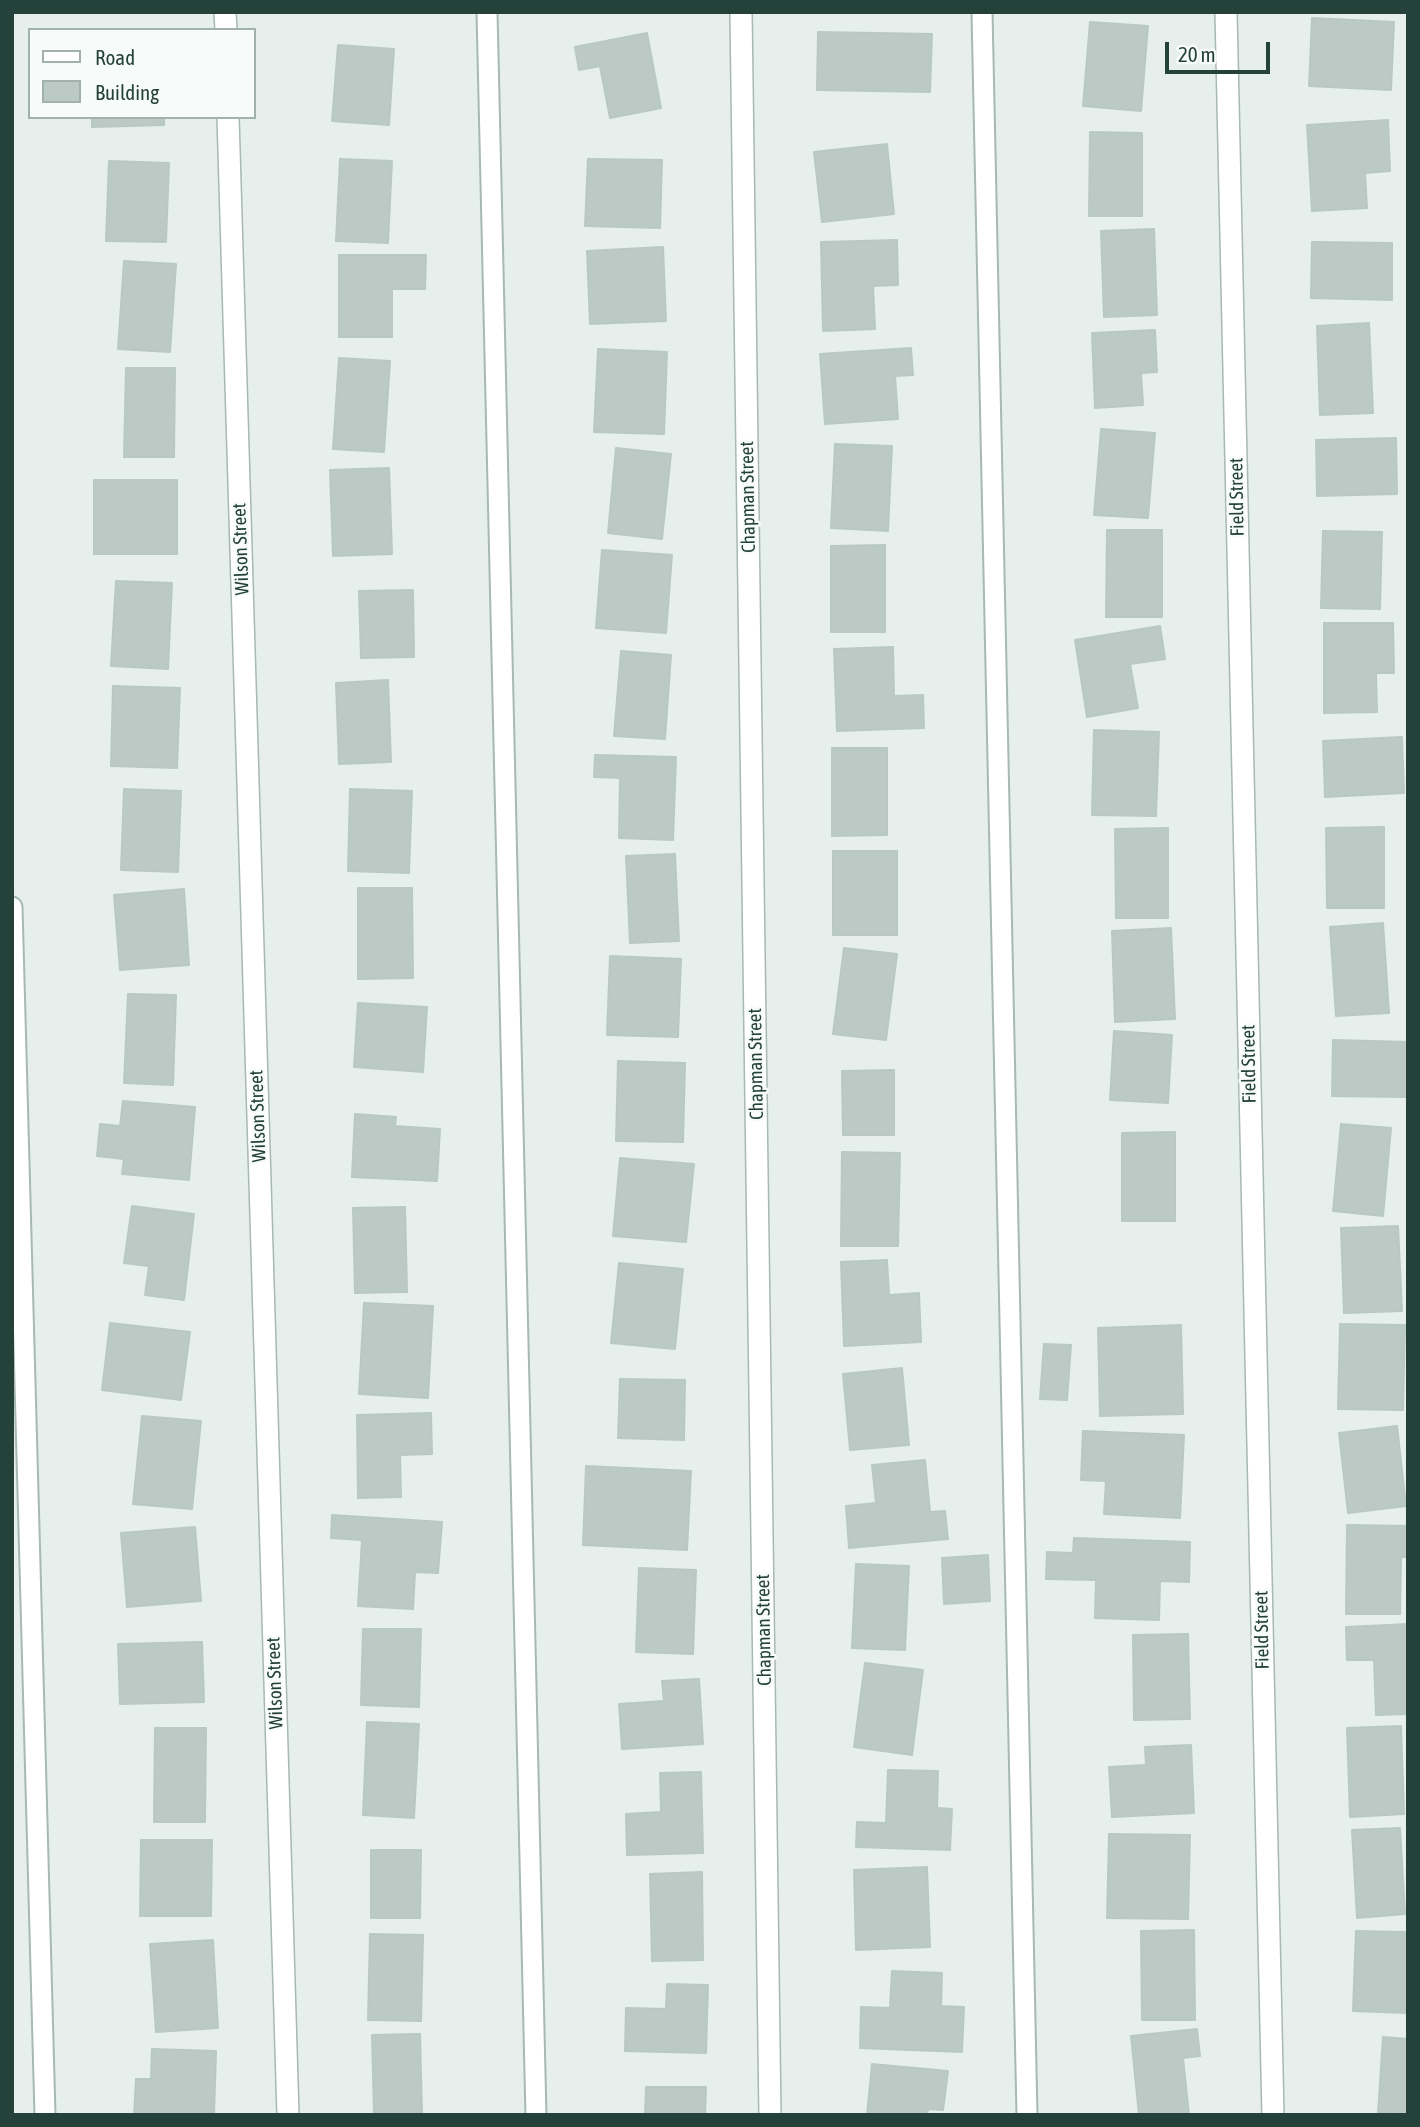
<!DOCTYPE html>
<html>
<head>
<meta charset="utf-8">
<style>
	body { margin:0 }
	#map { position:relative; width:1420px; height:2127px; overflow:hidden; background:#e6efeb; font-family:"Asap Condensed",sans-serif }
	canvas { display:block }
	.frame { position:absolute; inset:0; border:14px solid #24423a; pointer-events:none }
	.legend { position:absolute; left:28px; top:28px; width:228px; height:91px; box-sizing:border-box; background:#f7fbf9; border:2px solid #a3b1ad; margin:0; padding:9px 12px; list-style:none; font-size:21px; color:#24423a }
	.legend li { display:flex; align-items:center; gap:14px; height:35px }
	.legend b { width:35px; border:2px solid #a3b1ad }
	.scale { position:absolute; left:1165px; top:42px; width:105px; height:32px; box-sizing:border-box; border:4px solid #24423a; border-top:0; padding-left:9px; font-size:21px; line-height:24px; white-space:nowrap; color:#24423a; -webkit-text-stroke:5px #f7fbf9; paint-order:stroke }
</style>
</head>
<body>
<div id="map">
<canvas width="1420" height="2127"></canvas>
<div class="frame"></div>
<ul class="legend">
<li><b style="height:9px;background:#fff"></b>Road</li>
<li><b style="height:19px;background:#bbcac4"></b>Building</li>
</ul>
<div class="scale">20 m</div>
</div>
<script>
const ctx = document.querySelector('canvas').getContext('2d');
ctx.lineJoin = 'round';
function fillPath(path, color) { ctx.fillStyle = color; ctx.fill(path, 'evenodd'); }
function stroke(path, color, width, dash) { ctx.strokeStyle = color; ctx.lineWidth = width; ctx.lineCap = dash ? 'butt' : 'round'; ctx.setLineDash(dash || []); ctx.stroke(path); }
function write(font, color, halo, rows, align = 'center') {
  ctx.font = font + ' "Asap Condensed",sans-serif'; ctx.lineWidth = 5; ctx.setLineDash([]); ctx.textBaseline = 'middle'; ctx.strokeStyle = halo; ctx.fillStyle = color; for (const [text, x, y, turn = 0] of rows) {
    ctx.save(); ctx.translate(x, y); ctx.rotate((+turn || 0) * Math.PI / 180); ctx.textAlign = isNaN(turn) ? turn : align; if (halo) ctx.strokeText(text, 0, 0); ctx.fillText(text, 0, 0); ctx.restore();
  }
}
const building = new Path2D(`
	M1312 18 1394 22 1391 90 1309 86Z
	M1090 22 1148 26 1141 111 1083 106Z
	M818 32 932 34 930 92 817 90Z
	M647 33 661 108 610 118 600 66 579 70 575 47Z
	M338 45 394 49 389 125 332 121Z
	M92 117H164V125L92 127Z
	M1388 120 1390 171 1365 173 1367 208 1312 211 1307 125Z
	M1090 132 1142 133V216H1089Z
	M887 144 894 214 822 222 814 152Z
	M340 159 392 161 388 243 336 241Z
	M588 159 662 160 660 228 585 226Z
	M109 161 169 163 166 242 106 241Z
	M1154 229 1157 315 1104 317 1101 231Z
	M897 240 898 285 873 286 875 329 823 331 821 242Z
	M1312 242 1392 243V300L1311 298Z
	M663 247 666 321 590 324 587 251Z
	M339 255H426L425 289H392V337H339Z
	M124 261 176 264 170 352 118 349Z
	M1369 323 1373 413 1320 415 1317 326Z
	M1155 330 1157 372 1141 373 1143 405 1095 408 1092 333Z
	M911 348 913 375 895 376 898 419 825 424 820 354Z
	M598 349 667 352 664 434 594 432Z
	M339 358 390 361 384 452 333 449Z
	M126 368H175L174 457H124Z
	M1101 429 1155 433 1148 518 1094 515Z
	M1396 438 1397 494 1317 496 1316 440Z
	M835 444 892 446 888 531 831 528Z
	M616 448 671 454 662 539 608 533Z
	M389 468 392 554 333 556 330 470Z
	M94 480H177V554H94Z
	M1107 530H1162V617H1106Z
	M1323 531 1382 532 1380 609 1321 608Z
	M885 545V632H831V546Z
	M602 550 672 555 666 633 596 628Z
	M116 581 172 583 168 669 111 666Z
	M413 590 414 657 361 658 359 591Z
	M1324 623H1393L1394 673H1376L1377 712 1324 713Z
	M1160 626 1165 659 1130 664 1138 708 1087 717 1075 640Z
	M893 647 894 696 923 695 924 728 837 731 834 649Z
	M621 651 671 655 665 739 614 736Z
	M388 680 391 762 339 764 336 683Z
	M113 686 180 688 177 768 111 766Z
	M1094 730 1159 732 1156 816 1092 815Z
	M1402 737 1404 793 1325 797 1323 741Z
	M832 748H887V835L832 836Z
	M595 755 676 757 673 840 619 838 620 778 594 777Z
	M124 789 181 791 178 872 121 870Z
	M350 789 412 791 409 873 348 871Z
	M1384 827V908H1327L1326 828Z
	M1168 828V918H1116L1115 829Z
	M833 851H897V935H833Z
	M675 854 679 941 630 943 626 856Z
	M358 888H412L413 978 358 979Z
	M184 889 189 965 120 970 114 895Z
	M1383 923 1389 1013 1336 1016 1330 927Z
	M1171 928 1175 1019 1115 1022 1112 931Z
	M844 948 897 954 886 1040 833 1034Z
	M610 956 681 959 678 1037 607 1035Z
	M128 994 176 995 173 1085 124 1083Z
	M358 1003 427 1007 423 1072 354 1067Z
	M1114 1031 1172 1035 1168 1103 1110 1100Z
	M1333 1040 1408 1042V1097L1332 1096Z
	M618 1061 685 1063 683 1142 616 1141Z
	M894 1070V1135H843L842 1071Z
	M123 1101 195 1107 189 1180 122 1174 124 1159 97 1156 100 1124 120 1126Z
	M355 1114 396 1117 395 1126 440 1129 437 1181 352 1177Z
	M1341 1124 1391 1128 1383 1216 1333 1211Z
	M1175 1132V1221H1122V1133Z
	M842 1152 900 1153 898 1246H841Z
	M620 1158 694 1164 686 1242 613 1236Z
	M132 1206 194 1214 184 1300 145 1295 149 1266 124 1263Z
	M405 1207 407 1292 355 1293 353 1208Z
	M1398 1226 1402 1311 1344 1313 1341 1228Z
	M887 1260 889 1295 919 1293 921 1342 844 1346 841 1262Z
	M619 1263 683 1269 675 1349 611 1343Z
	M364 1303 433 1306 428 1398 359 1394Z
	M110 1323 190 1332 181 1400 102 1390Z
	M1340 1324 1405 1325 1403 1410 1338 1409Z
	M1181 1325 1183 1414 1100 1416 1098 1328Z
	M1044 1344 1071 1345 1067 1400 1040 1399Z
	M902 1368 909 1445 850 1450 843 1374Z
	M620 1379 685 1380 684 1440 618 1438Z
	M431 1413 432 1454 400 1455 401 1497 358 1498 357 1415Z
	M142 1416 201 1421 192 1509 133 1504Z
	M1397 1426 1406 1506 1348 1513 1339 1433Z
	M1083 1431 1184 1435 1180 1518 1104 1514 1106 1481 1081 1480Z
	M925 1460 930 1512 945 1511 948 1539 849 1548 846 1506 876 1503 872 1465Z
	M586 1466 691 1471 687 1550 583 1545Z
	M332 1515 442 1522 438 1573 415 1572 413 1609 358 1606 362 1540 331 1538Z
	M1347 1525 1408 1526V1557H1401L1400 1614H1346Z
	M195 1527 201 1601 127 1607 121 1533Z
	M1074 1538 1190 1542 1189 1582 1160 1581 1159 1620 1095 1618 1096 1580 1046 1579 1047 1552 1073 1553Z
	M988 1555 990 1601 944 1604 942 1558Z
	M856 1564 909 1566 905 1650 852 1648Z
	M639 1568 696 1570 693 1654 636 1652Z
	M1408 1624V1714L1376 1715 1374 1660H1347L1346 1627Z
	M363 1629H421L419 1707 361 1705Z
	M1188 1634 1190 1719 1134 1720 1133 1635Z
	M202 1642 204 1702 120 1704 118 1644Z
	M865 1663 923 1670 912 1755 854 1747Z
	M699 1679 703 1744 622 1749 619 1704 664 1701 662 1681Z
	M367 1722 419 1724 414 1818 363 1815Z
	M1401 1726 1404 1814 1350 1817 1347 1728Z
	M155 1728H206L205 1822H154Z
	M1191 1745 1194 1813 1112 1817 1109 1767 1146 1765 1145 1747Z
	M888 1770 938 1771 937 1808 952 1809 950 1850 856 1847 857 1822 886 1823Z
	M701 1772 703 1853 627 1855 626 1814 661 1812 660 1773Z
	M1400 1828 1405 1914 1357 1918 1352 1830Z
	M1109 1834 1190 1835 1188 1919 1107 1918Z
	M141 1840H212L211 1916H140Z
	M371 1850H421L420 1918H371Z
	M927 1867 930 1947 856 1950 854 1870Z
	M702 1872 703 1960 652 1961 650 1874Z
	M1194 1930 1195 2020H1142L1141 1931Z
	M1356 1931 1408 1932V2013L1353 2011Z
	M370 1934 423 1935 421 2021 368 2020Z
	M213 1940 218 2028 156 2032 150 1944Z
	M892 1971 942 1973 941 2006 964 2007 962 2052 860 2048 861 2007 890 2008Z
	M667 1984 708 1985 706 2053 625 2051 626 2008 666 2009Z
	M1197 2029 1200 2056 1183 2058 1189 2115H1139L1131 2036Z
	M420 2034 422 2115H374L372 2035Z
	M1383 2037 1408 2039V2115L1378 2113Z
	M152 2049 216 2051 214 2115H134L136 2079H151Z
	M872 2064 948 2071 943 2110 928 2109 927 2115H867Z
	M646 2087H706L705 2115H645Z`);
fillPath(building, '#bbcac4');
stroke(building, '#b8c9c2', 2);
const service = new Path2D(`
	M487 12 536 2115
	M982 12 1027 2115
	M12 907 45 2115`);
const minor = new Path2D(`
	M225 12 226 30
	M741 12 770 2115
	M1226 12 1273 2115
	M228 117 288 2115`);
stroke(service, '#a8b8b2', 23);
stroke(minor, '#a8b8b2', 24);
stroke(service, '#fff', 19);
stroke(minor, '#fff', 21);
write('19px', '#24423a', '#f7fbf9', [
	["Chapman Street",748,497,-91],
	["Field Street",1237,497,-91],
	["Wilson Street",241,549,-92],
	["Chapman Street",756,1064,-91],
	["Field Street",1249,1064,-91],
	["Wilson Street",258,1116,-92],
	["Chapman Street",764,1630,-91],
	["Field Street",1262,1630,-91],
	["Wilson Street",275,1683,-92]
]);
</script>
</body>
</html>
